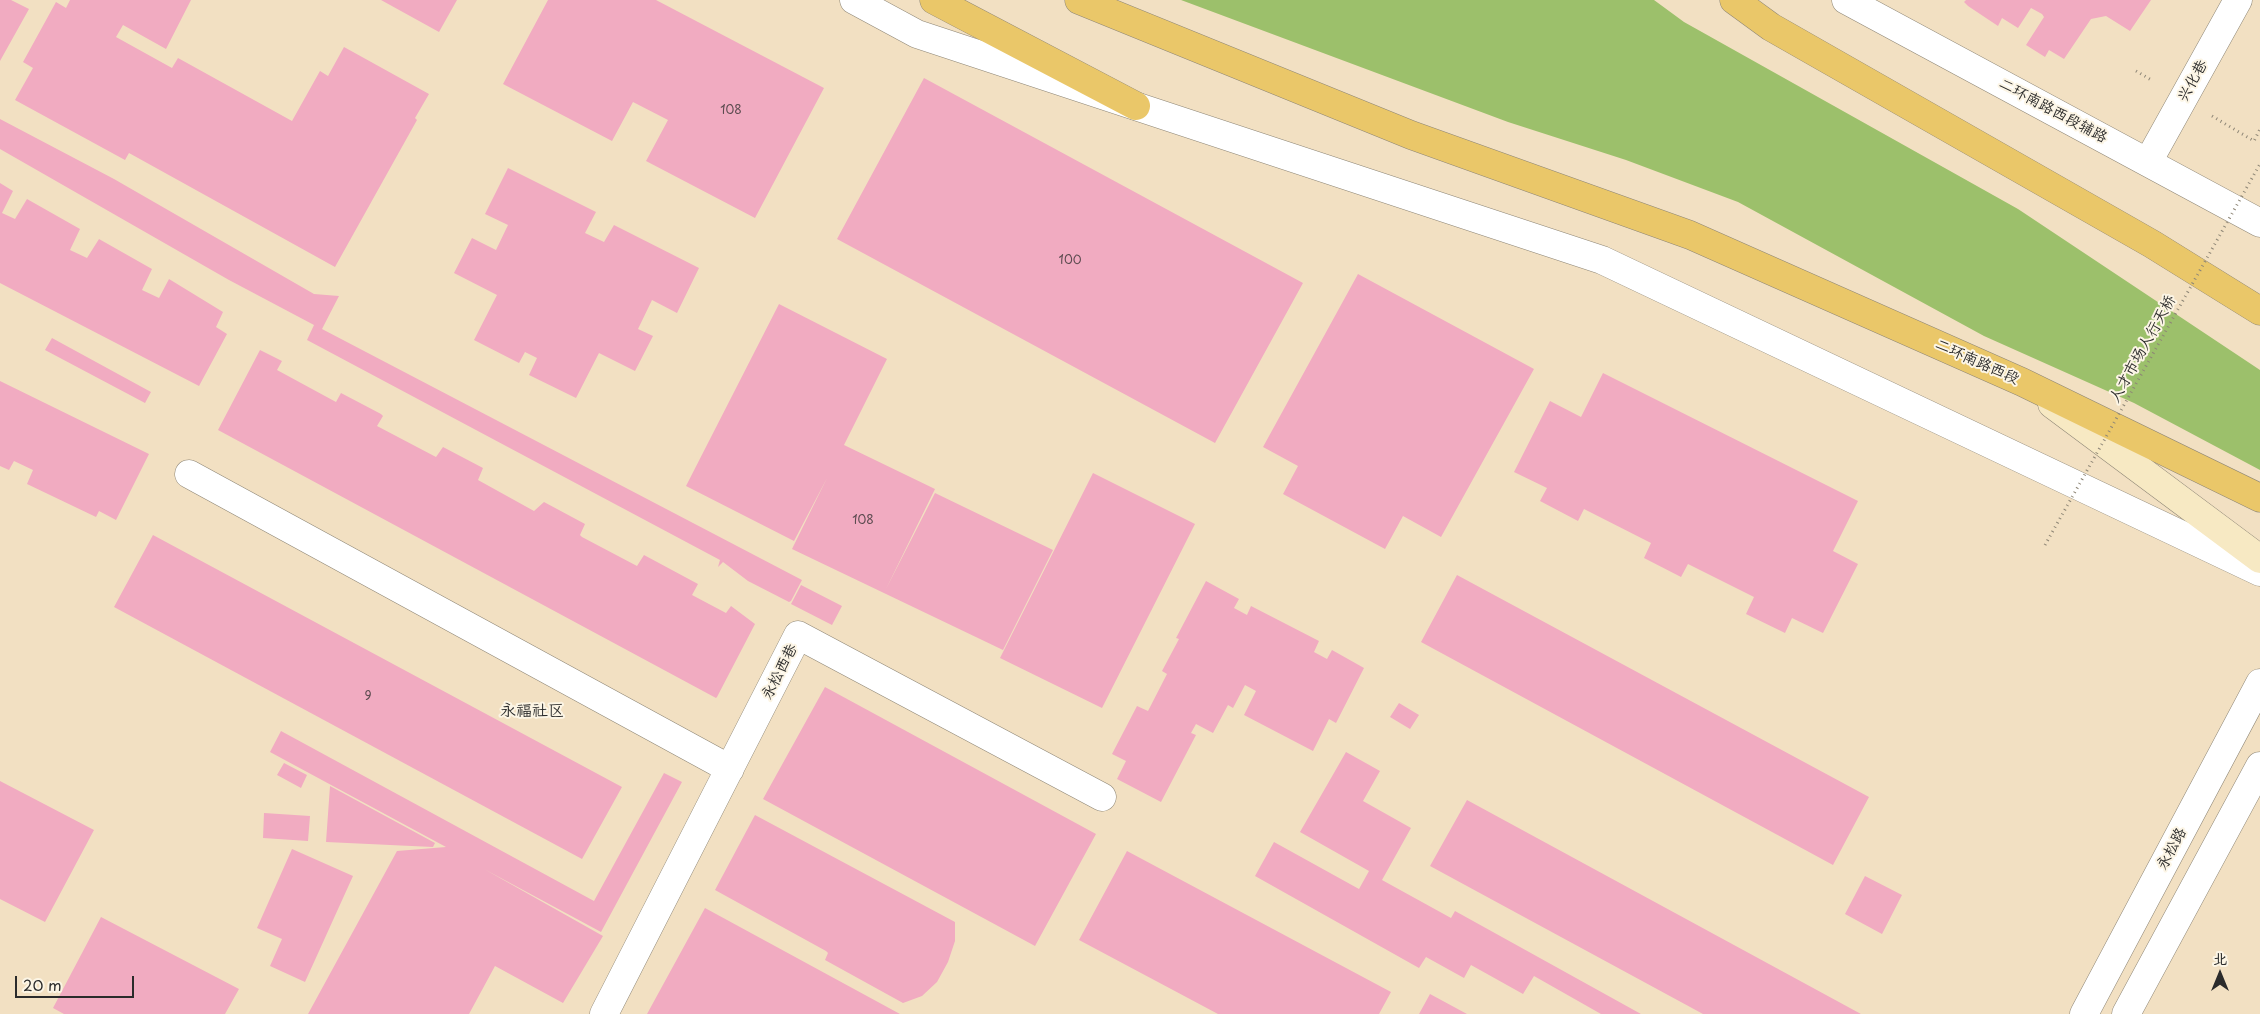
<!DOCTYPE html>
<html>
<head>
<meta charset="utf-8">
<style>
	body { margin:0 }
	#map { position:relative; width:2260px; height:1014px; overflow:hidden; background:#f2e0c2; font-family:"Playpen Sans","LXGW WenKai TC",sans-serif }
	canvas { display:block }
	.north { position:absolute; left:2195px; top:949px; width:50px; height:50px; -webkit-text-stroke:4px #fcf5e5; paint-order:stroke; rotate:0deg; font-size:14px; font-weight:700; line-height:20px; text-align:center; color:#2b2b2b }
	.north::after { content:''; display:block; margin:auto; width:18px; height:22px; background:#2b2b2b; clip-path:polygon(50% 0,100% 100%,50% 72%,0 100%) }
	.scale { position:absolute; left:15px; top:976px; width:119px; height:22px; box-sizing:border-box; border:2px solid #2b2b2b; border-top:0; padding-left:6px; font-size:15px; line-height:18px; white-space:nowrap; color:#2b2b2b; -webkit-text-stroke:4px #fcf5e5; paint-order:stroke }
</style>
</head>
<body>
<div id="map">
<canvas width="2260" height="1014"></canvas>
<div class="north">北</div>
<div class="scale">20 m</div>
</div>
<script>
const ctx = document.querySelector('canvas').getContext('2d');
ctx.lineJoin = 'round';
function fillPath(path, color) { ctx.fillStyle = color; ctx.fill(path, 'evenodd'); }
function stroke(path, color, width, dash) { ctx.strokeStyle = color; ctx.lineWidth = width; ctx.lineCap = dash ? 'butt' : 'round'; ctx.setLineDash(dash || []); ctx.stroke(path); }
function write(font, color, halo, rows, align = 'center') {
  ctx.font = font + ' "Playpen Sans","LXGW WenKai TC",sans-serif'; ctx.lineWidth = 4; ctx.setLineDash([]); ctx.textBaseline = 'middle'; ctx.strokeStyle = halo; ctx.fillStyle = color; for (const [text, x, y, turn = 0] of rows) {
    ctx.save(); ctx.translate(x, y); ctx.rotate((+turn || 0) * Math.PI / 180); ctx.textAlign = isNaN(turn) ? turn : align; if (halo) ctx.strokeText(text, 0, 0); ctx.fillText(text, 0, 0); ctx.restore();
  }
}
fillPath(new Path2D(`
	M1181 0H1654L1684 22 2018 209 2260 370V470L2134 403 1984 336 1738 202 1626 160 1508 122Z`), '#9cc06b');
fillPath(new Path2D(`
	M0 0H11L29 9 0 61Z
	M70 0H191L166 49 123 25 116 37 172 68 178 58 292 121 320 71 328 76 344 47 429 94 415 118 417 120 335 267 129 153 125 160 15 100 33 68 23 62 56 2 66 8Z
	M381 0H457L439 32Z
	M548 0H656L824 88 755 218 646 161 668 120 633 102 612 141 503 84Z
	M1966 0H2151L2130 31 2106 16 2091 19 2064 59 2049 50 2045 57 2026 45 2044 17 2042 14 2031 8 2018 28 2002 18 1998 26 1968 6 1964 2Z
	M924 78 1303 283 1215 443 837 239Z
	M0 119 114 179 314 294 339 296 322 329 802 580 791 601 789 602 748 581 723 562 718 567 720 560 307 340 314 325 229 280 0 149Z
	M508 168 596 212 585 233 604 242 614 225 699 268 677 313 652 300 638 329 653 336 635 371 599 353 576 398 529 375 537 358 525 352 519 363 474 340 497 295 454 273 472 238 496 250 508 225 485 214Z
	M0 183 13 191 2 213 15 219 27 199 80 229 70 250 87 258 99 239 152 269 142 290 159 298 169 279 223 312 216 327 227 334 199 386 0 283Z
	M1358 274 1534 369 1441 537 1403 516 1385 549 1283 494 1298 466 1263 447Z
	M779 304 887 359 844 445 935 489 886 589 935 493 1053 550 1003 650 792 549 827 478 794 541 686 486Z
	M52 338 151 392 145 403 45 350Z
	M260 350 282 361 277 370 336 402 341 393 381 414 383 416 377 426 436 457 443 447 483 468 478 480 534 511 544 502 585 524 580 535 582 537 637 566 644 555 698 584 692 595 726 613 731 606 755 624 717 697 716 698 218 430Z
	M1603 373 1858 501 1833 551 1858 564 1823 633 1792 618 1785 633 1746 614 1754 597 1688 564 1681 577 1644 558 1651 543 1584 509 1578 521 1540 501 1547 488 1514 472 1550 401 1581 417Z
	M0 381 149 454 116 520 99 511 96 517 27 484 33 470 14 461 9 470 0 466Z
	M1093 473 1195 524 1102 708 1000 658Z
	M153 535 622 787 582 859 114 607Z
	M1457 575 1869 797 1833 865 1421 642Z
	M1206 581 1239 599 1234 608 1247 615 1251 606 1319 641 1314 652 1327 659 1332 650 1364 668 1336 723 1329 719 1313 751 1244 715 1256 691 1245 685 1233 708 1228 705 1213 733 1196 724 1191 733 1196 735 1161 802 1117 779 1126 761 1112 754 1137 706 1148 711 1167 674 1162 671 1179 639 1176 638Z
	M801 585 842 606 832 625 791 604Z
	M825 687 1096 834 1035 946 763 799Z
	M1399 703 1419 715 1410 729 1390 717Z
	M281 731 594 901 664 773 682 782 601 932 484 869 603 936 563 1003 495 966 469 1014H308L397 851 446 847 270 752Z
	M1346 752 1380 771 1363 801 1411 828 1382 880 1451 918 1455 911 1641 1014H1601L1534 976 1523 994 1471 965 1464 978 1426 957 1419 968 1255 876 1274 842 1359 889 1369 871 1300 832Z
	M284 763 307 775 301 788 277 775Z
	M0 781 94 830 45 922 0 899Z
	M330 786 435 843 433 847 326 842Z
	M1467 800 1861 1014H1703L1430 866Z
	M264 813 310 816 308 841 263 838Z
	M755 815 955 922V941L948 962 937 982 922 996 903 1003 825 960 828 953 826 951 715 890Z
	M292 849 353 876 305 982 270 966 282 939 257 928Z
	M1127 851 1391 992 1379 1014H1218L1079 940Z
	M1865 876 1902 895 1882 934 1845 914Z
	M705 908 900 1014H647Z
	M101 917 239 989 225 1014H64L53 1008Z
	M1430 994 1467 1014H1419Z`), '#f1abc1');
const minor = new Path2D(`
	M1846 0 2260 223
	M189 474 730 769
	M604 1014 798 635 1102 797`);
const tertiary = new Path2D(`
	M854 0 917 34 1602 260 2260 572
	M2148 162 2238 0
	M2084 1014 2260 683
	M2126 1014 2260 766`);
const secondary = new Path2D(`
	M2052 404 2260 559`);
const trunk = new Path2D(`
	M934 0 1136 106
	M1079 0 1411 135 1690 235 2022 382 2260 498
	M1734 0 1771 27 2152 244 2260 311`);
stroke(minor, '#8e8676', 29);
stroke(tertiary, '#8e8676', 29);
stroke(secondary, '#8e8676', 29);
stroke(trunk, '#8e8676', 29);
stroke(new Path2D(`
	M2136 71 2153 81
	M2212 116 2254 141 2260 129`), '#8e8676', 3, [1, 4]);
stroke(minor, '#fff', 28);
stroke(tertiary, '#fff', 28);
stroke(secondary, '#f7e9c3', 28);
stroke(trunk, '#eac769', 28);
stroke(new Path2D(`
	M2045 545 2260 164`), '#8e8676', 3, [1, 4]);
write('12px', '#5c4b50', null, [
	["108",731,111],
	["100",1070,261],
	["108",863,521],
	["9",368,697]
]);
write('15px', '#2b2b2b', '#fcf5e5', [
	["兴化巷",2193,81,-61],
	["二环南路西段辅路",2053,111,28],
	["人才市场人行天桥",2143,349,-61],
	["二环南路西段",1977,362,24],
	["永松西巷",780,672,-63],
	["永松路",2172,849,-62]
]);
write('16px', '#2b2b2b', '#fcf5e5', [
	["永福社区",532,712]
]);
</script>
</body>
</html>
